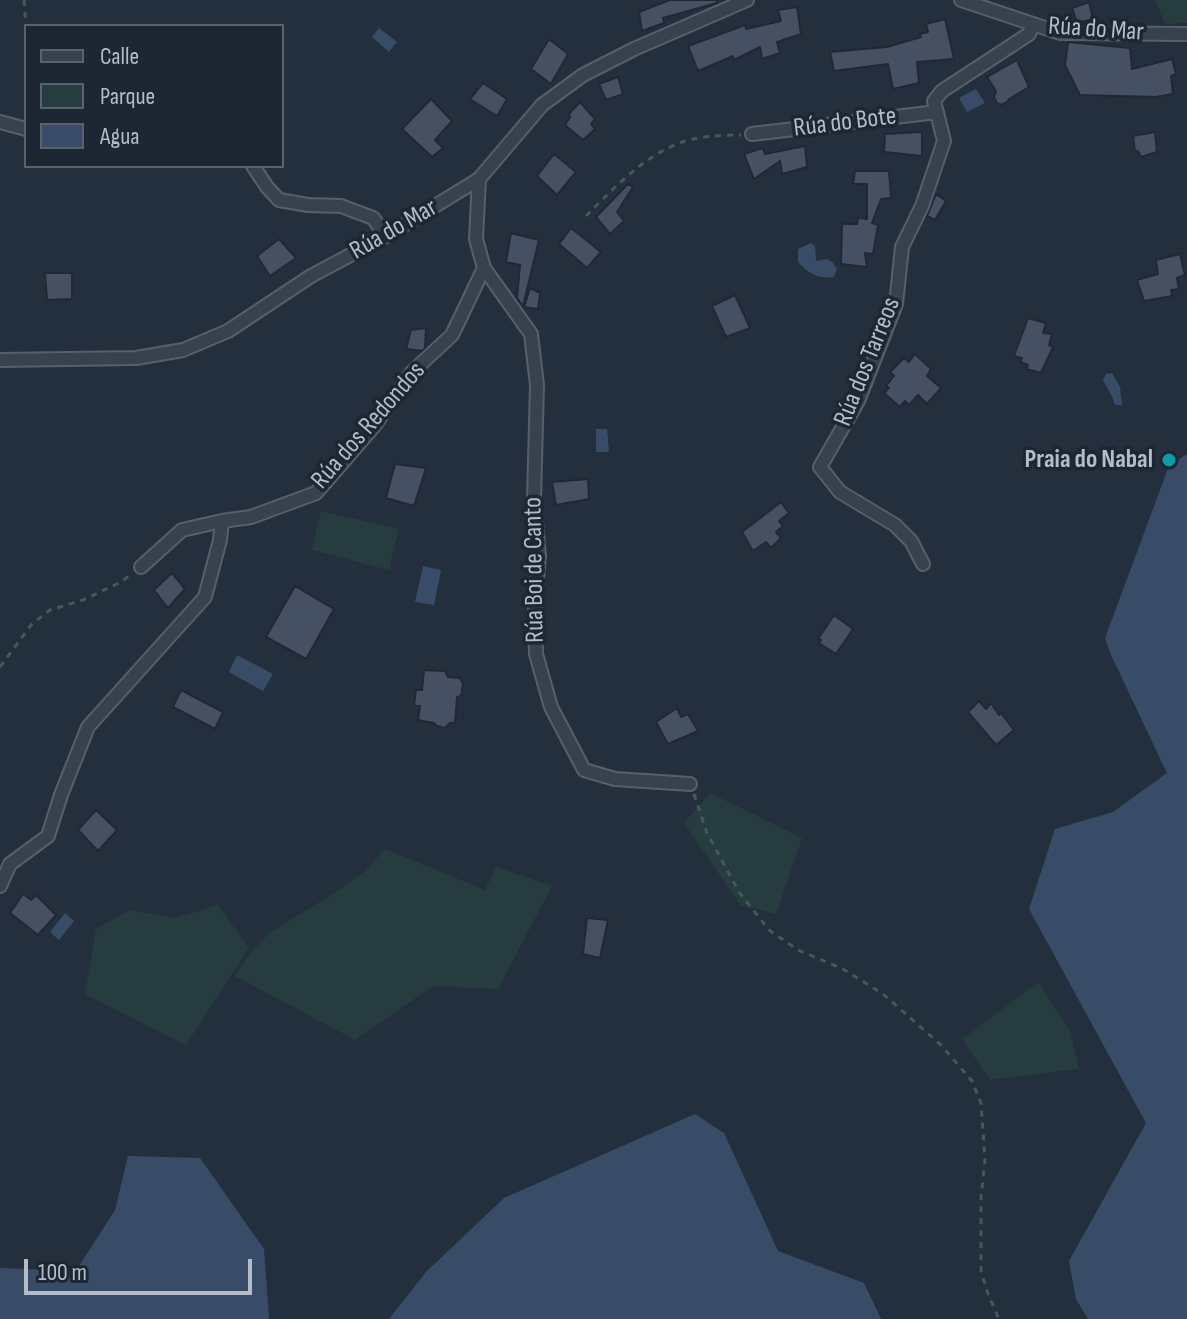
<!DOCTYPE html>
<html>
<head>
<meta charset="utf-8">
<style>
	body { margin:0 }
	#map { position:relative; width:1187px; height:1319px; overflow:hidden; background:#242f3e; font-family:"Sofia Sans Condensed",sans-serif }
	canvas { display:block }
	.legend { position:absolute; left:24px; top:24px; width:260px; height:144px; box-sizing:border-box; background:#1d2633; border:2px solid #59626f; margin:0; padding:10px 14px; list-style:none; font-size:24px; color:#b4bcc9 }
	.legend li { display:flex; align-items:center; gap:16px; height:40px }
	.legend b { width:40px; border:2px solid #59626f }
	.scale { position:absolute; left:24px; top:1259px; width:228px; height:36px; box-sizing:border-box; border:4px solid #b4bcc9; border-top:0; padding-left:10px; font-size:24px; line-height:28px; white-space:nowrap; color:#b4bcc9; -webkit-text-stroke:6px #1d2633; paint-order:stroke }
</style>
</head>
<body>
<div id="map">
<canvas width="1187" height="1319"></canvas>
<ul class="legend">
<li><b style="height:10px;background:#38414e"></b>Calle</li>
<li><b style="height:22px;background:#263c3f"></b>Parque</li>
<li><b style="height:22px;background:#394c67"></b>Agua</li>
</ul>
<div class="scale">100 m</div>
</div>
<script>
const ctx = document.querySelector('canvas').getContext('2d');
ctx.lineJoin = 'round';
function fillPath(path, color) { ctx.fillStyle = color; ctx.fill(path, 'evenodd'); }
function stroke(path, color, width, dash) { ctx.strokeStyle = color; ctx.lineWidth = width; ctx.lineCap = dash ? 'butt' : 'round'; ctx.setLineDash(dash || []); ctx.stroke(path); }
function write(font, color, halo, rows, align = 'center') {
  ctx.font = font + ' "Sofia Sans Condensed",sans-serif'; ctx.lineWidth = 7; ctx.setLineDash([]); ctx.textBaseline = 'middle'; ctx.strokeStyle = halo; ctx.fillStyle = color; for (const [text, x, y, turn = 0] of rows) {
    ctx.save(); ctx.translate(x, y); ctx.rotate((+turn || 0) * Math.PI / 180); ctx.textAlign = isNaN(turn) ? turn : align; if (halo) ctx.strokeText(text, 0, 0); ctx.fillText(text, 0, 0); ctx.restore();
  }
}
fillPath(new Path2D(`
	M1155 0H1187V23L1165 24Z
	M321 511 399 529 389 570 312 550Z
	M710 793 802 838 776 914 740 905 684 823Z
	M385 849 485 890 496 867 552 886 498 989 433 986 355 1040 235 976 247 957 269 933 331 895 364 872Z
	M218 905 249 948 186 1045 85 994 96 929 130 910 175 918Z
	M1038 982 1070 1031 1079 1069 990 1080 962 1039Z`), '#263c3f');
fillPath(new Path2D(`
	M379 28 397 42 389 52 372 37Z
	M976 89 985 103 967 112 959 98Z
	M811 243 815 246 816 261 827 259 833 263 837 269 834 277C818 279 809 274 798 262V249Z
	M1112 373 1120 387 1122 405H1115C1112 394 1108 390 1103 380L1106 374Z
	M596 429H607L609 452H596Z
	M1187 454V1319H1088L1076 1299 1069 1261 1146 1123 1029 909 1055 829 1113 812 1167 773 1111 655 1105 638 1169 466Z
	M423 566 441 570 434 605 415 602Z
	M237 655 273 674 263 691 229 672Z
	M65 913 74 921 59 940 50 932Z
	M695 1114 724 1133 778 1251 864 1283 881 1319H389L426 1272 504 1198Z
	M128 1156 200 1158 264 1249 269 1319H0V1268L76 1271 115 1210Z`), '#394c67');
const building = new Path2D(`
	M670 0H717V3L663 18 664 23 642 31 639 12Z
	M1089 2 1093 19 1077 23 1072 8Z
	M797 7 801 34 777 42 780 53 762 59 760 47 734 60 733 56 698 71 688 46 745 25 746 29 781 21 778 10Z
	M945 19 954 59 917 62 919 83 893 89 888 64 834 71 830 52 887 47 921 37 920 34 928 32 926 24Z
	M549 39 568 54 551 84 531 69Z
	M1068 42 1130 48 1132 69 1172 59 1176 74 1171 76 1173 94 1156 97 1080 95 1065 65Z
	M1017 60 1029 87 1009 99 1007 102 1001 105 997 103 994 97 996 91 987 77Z
	M618 77 623 94 606 100 599 84Z
	M483 83 507 99 497 116 470 99Z
	M431 99 452 121 435 140 443 148 432 157 402 129Z
	M580 102 595 119 591 124 595 129 583 140 565 125 570 117 569 114Z
	M922 132V156L884 152 885 134Z
	M1155 132 1157 152 1141 157 1138 151 1135 152 1133 136Z
	M805 146 807 167 782 174 780 161 754 179 744 154 763 148 765 154Z
	M554 154 576 172 557 195 537 176Z
	M855 171H889L891 198 881 199 872 223 878 225 873 254 865 253 867 267 841 264 842 224H857L858 218 867 219V184H853Z
	M628 184 633 187 617 212 624 221 610 234 596 217Z
	M936 194 946 201 935 220 927 216Z
	M571 228 601 252 587 268 559 244Z
	M511 233 539 240 523 306 517 298 520 265 506 262Z
	M279 239 296 258 270 276 257 256Z
	M1180 254 1185 275 1177 278 1179 289 1171 290 1172 296 1144 301 1137 280 1158 274 1156 260Z
	M45 273H72V299L47 300Z
	M530 288 540 293 538 309 524 307Z
	M735 295 750 328 726 337 712 306Z
	M1028 318 1046 323 1043 333 1052 334 1049 345 1053 347 1041 373 1026 369 1028 365 1020 362 1022 358 1014 356Z
	M426 328 425 348 422 351 406 349 411 330Z
	M915 354 931 369 927 376 941 388 927 404 918 395 909 405 905 401 900 407 884 393 889 388 886 386 894 376 890 372 904 358 909 362Z
	M395 464 426 468 414 506 386 498Z
	M588 479 589 499 556 505 552 482Z
	M781 502 789 513 779 521 783 526 776 532 781 538 771 548 766 542 753 551 742 532Z
	M172 573 185 589 168 608 154 590Z
	M295 586 334 609 306 659 266 637Z
	M834 615 853 629 836 654 819 643 821 640 818 639Z
	M424 670 445 671 448 677 460 678 463 684 461 696 457 697 455 723H450L445 728 437 726 434 723 418 720 420 706H414L416 690H422Z
	M181 690 223 712 215 729 173 707Z
	M979 701 986 709 991 703 999 715 1001 713 1014 730 996 745 968 712Z
	M677 708 681 717 688 714 698 731 668 744 656 722Z
	M96 810 117 830 98 851 78 830Z
	M23 894 31 900 36 895 56 915 38 935 10 913Z
	M587 918 608 920 600 958 583 954Z`);
fillPath(building, '#455162');
stroke(building, '#1f2835', 2);
const street = new Path2D(`
	M961 0 1060 33 1187 34
	M0 122 26 129
	M752 134 937 112
	M253 166 267 187 279 200 308 205 341 206 373 218 386 236
	M484 268 531 334 537 385 534 500 539 556 535 600 536 654 551 707 584 770 615 779 690 784
	M0 360 136 358 183 350 228 331 311 276 386 236 479 179 542 105 583 75 634 49 747 0
	M923 564 911 541 895 525 840 492 820 467 858 401 896 304 902 247 922 206 944 141 934 101 942 91 1029 34 1033 24
	M141 567 182 530 222 521
	M0 886 10 864 48 836 61 795 88 727 205 597 220 540 222 521 251 517 316 493 375 425 411 373 452 335 484 268 476 239 479 179`);
stroke(street, '#565f6c', 16);
stroke(new Path2D(`
	M24 0 26 28
	M586 216C615 187 644 155 685 141 703 136 722 135 741 135
	M0 667 31 625 50 610 83 600 121 582 130 575
	M694 794 707 833 739 892 769 930 798 950 843 969 883 994 941 1045 972 1081 981 1103 985 1159 981 1198V1271L988 1294 999 1319`), '#44595c', 3, [6, 6]);
stroke(street, '#38414e', 12);
for (const [x, y, r, color] of [
	[1169,460,8,"#0f9aa8"]
]) { const dot = new Path2D(); dot.arc(x, y, r, 0, 2 * Math.PI); ctx.fillStyle = color; ctx.fill(dot); stroke(dot, '#1d2633', 3); }
write('26px', '#b4bcc9', '#1d2633', [
	["Rúa do Mar",1096,30,4],
	["Rúa do Bote",845,123,-7],
	["Rúa do Mar",394,230,-30],
	["Rúa dos Tarreos",868,362,-68],
	["Rúa dos Redondos",369,426,-49],
	["Rúa Boi de Canto",535,570,-91]
]);
write('bold 26px', '#b4bcc9', '#1d2633', [
	["Praia do Nabal",1153,460]
], 'right');
</script>
</body>
</html>
